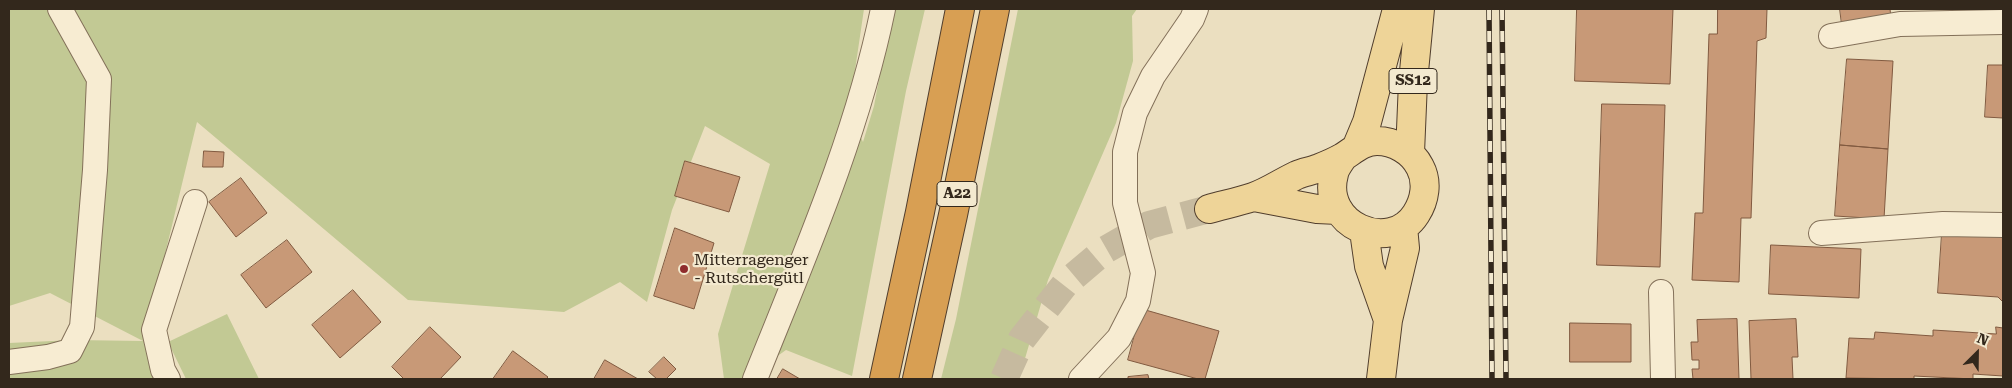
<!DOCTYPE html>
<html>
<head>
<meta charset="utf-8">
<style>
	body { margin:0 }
	#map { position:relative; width:2012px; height:388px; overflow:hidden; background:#ebdfc0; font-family:"Roboto Serif",serif }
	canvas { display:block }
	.frame { position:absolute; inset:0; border:10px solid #33281c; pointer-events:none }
	.north { position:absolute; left:1952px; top:328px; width:50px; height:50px; -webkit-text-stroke:4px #f3e9cf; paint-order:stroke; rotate:23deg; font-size:14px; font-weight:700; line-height:20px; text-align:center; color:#33281c }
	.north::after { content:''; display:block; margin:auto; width:18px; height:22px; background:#33281c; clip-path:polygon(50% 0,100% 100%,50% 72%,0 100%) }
</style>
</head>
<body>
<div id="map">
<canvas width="2012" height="388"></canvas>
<div class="frame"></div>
<div class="north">N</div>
</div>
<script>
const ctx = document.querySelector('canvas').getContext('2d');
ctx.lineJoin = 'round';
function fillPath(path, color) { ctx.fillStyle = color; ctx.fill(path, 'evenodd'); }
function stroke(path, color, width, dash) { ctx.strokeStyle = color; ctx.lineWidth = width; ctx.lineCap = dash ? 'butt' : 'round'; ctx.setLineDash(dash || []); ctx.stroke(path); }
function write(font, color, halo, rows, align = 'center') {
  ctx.font = font + ' "Roboto Serif",serif'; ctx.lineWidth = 4.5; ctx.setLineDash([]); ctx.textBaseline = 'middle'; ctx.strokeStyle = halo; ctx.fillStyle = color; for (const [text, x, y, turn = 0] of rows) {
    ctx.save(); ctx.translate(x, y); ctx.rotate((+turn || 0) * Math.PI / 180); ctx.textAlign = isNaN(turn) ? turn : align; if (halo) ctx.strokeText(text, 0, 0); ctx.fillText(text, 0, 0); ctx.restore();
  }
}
fillPath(new Path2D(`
	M9 9H864L849 111 863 142 874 106 892 9H925L906 91 852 376 786 350 745 379H724L718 334 770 164 705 126 672 210 647 302 620 282 564 312 408 300 197 122 144 341 163 379H9V343L74 340 143 341 50 293 9 306Z
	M1018 9H1137L1132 16 1133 61 1116 123 1048 280 1019 379H941L956 319Z
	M227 314 259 379H186L168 342Z`), '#c2c994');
const building = new Path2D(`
	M1577 9H1673L1670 84 1575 81Z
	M1718 9H1767L1766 38 1757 41 1751 218H1741L1739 282 1692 280 1695 213H1703L1709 34H1717Z
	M1840 9H1890L1891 18 1842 25Z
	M1847 59 1893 61 1888 149 1840 145Z
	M1988 65H2003V118L1985 117Z
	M1602 104 1665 105 1660 267 1597 265Z
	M1840 145 1888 149 1884 219 1835 216Z
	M204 151 224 152 223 167H203Z
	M685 161 740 177 729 212 675 196Z
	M241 178 267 213 236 237 209 202Z
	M675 228 714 243 694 309 654 296Z
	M1942 233 2003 235V302L1998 297 1938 293Z
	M287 240 312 272 266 308 241 275Z
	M1771 245 1861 249 1859 298 1769 294Z
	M353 290 381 322 340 358 312 325Z
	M1142 309 1219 331 1205 379H1198L1128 360Z
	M1737 319 1739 379H1693L1692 369H1699V360H1692L1691 342H1698L1697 320Z
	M1796 319 1798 357H1792L1793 379H1751L1749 321Z
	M1570 323 1631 324V362H1570Z
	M430 327 461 357 440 379H404L392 367Z
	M1996 327 2003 328V376L1973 374V379L1914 376V379L1846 378 1849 338 1874 339 1875 332 1933 336V330L1996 334Z
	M513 351 548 377 546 379H493Z
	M664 357 676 369 666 379H657L649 372Z
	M605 360 638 379H594Z
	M783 369 800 379H777Z
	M1148 375 1149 379H1128V377Z`);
fillPath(building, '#c89977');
stroke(building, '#815a40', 1);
stroke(new Path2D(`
	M1004 379 1022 339 1066 283 1105 250 1149 225 1209 209`), '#c6ba9f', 28, [28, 14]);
const minor = new Path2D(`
	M1831 36 1900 24 2003 22
	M1821 233 1943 224 2003 225
	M1661 292 1663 379
	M9 362 48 357 70 351 82 327 95 170 99 79 60 9
	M168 379 163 370 154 330 195 202
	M755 379C803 259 857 136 883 9
	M1081 379 1119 338 1138 301 1143 273 1125 203V152L1135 113 1153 76 1192 19 1196 9`);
const primary = new Path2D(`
	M1357 146 1367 122 1397 9
	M1410 153 1413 82 1420 9
	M1254 197 1317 209 1338 210
	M1209 209C1223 205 1238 202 1253 197 1268 192 1282 182 1297 175 1304 172 1312 171 1319 168 1327 165 1336 161 1343 157 1354 150 1363 141 1377 141 1394 141 1412 151 1420 167 1428 182 1425 200 1416 214 1390 255 1320 225 1334 174 1335 168 1340 162 1343 157
	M1364 231 1369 266 1388 320
	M1381 379 1388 320 1405 248 1403 227`);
const motorway = new Path2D(`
	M884 379 920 212 960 9
	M917 379 953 215 995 9`);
stroke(minor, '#837059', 26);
stroke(primary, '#513e2d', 30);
stroke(motorway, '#513e2d', 30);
stroke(minor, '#f7ecd2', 24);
stroke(primary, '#eed498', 28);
stroke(motorway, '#d89f53', 28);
const rail = new Path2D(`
	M1489 9 1492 379
	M1502 9 1506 379`);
stroke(rail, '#33281c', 5.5);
stroke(rail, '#f3e9cf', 4, [11]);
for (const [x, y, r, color] of [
	[684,269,5,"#8f2c2c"]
]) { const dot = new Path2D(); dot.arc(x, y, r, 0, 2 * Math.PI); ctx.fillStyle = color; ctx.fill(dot); stroke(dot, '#f3e9cf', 2); }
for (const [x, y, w] of [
	[1413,81,48],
	[957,194,40]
]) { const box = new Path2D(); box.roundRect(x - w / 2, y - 12.5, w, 25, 4); ctx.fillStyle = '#f3e9cf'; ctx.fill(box); stroke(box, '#33281c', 1); }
write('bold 15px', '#33281c', null, [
	["SS12",1413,81],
	["A22",957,194]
]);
write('16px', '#33281c', '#f3e9cf', [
	["Mitterragenger",694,260],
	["- Rutschergütl",694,278]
], 'left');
</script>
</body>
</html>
